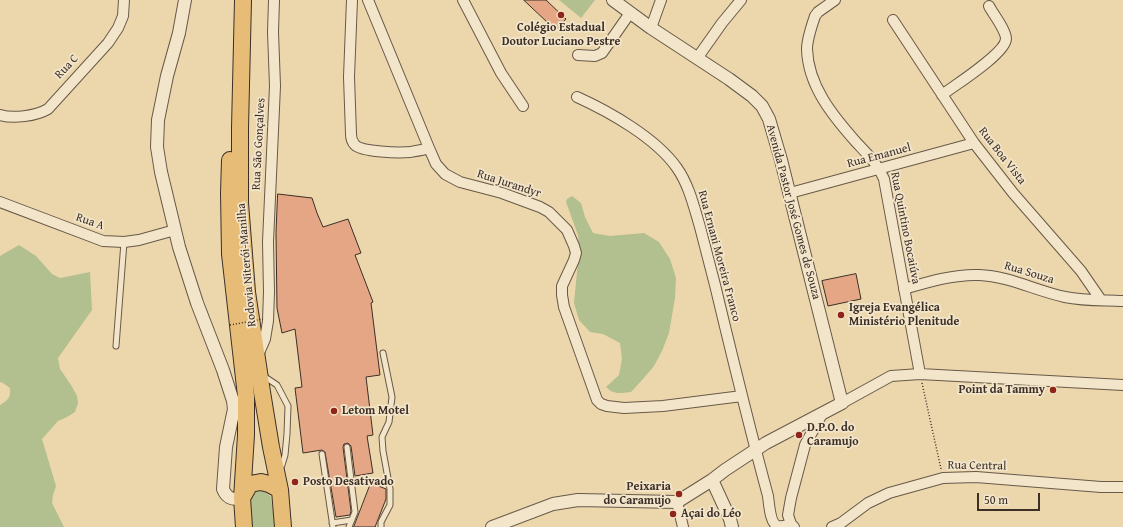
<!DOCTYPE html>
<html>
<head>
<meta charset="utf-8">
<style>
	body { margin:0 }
	#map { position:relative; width:1123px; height:527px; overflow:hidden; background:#ecd7ad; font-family:"Gentium Book Plus",serif }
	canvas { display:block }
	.scale { position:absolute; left:977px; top:493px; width:63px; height:18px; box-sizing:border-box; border:2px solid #3c2f27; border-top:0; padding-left:5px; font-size:12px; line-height:14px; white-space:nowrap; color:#3c2f27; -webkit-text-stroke:3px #f3e5ca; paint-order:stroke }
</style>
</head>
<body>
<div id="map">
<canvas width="1123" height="527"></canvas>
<div class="scale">50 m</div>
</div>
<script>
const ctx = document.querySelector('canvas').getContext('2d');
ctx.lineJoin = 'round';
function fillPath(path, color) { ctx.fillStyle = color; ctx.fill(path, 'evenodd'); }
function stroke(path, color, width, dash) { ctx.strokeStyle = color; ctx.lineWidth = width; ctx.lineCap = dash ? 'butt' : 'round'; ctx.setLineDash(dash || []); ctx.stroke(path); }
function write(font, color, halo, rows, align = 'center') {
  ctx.font = font + ' "Gentium Book Plus",serif'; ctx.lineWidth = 3.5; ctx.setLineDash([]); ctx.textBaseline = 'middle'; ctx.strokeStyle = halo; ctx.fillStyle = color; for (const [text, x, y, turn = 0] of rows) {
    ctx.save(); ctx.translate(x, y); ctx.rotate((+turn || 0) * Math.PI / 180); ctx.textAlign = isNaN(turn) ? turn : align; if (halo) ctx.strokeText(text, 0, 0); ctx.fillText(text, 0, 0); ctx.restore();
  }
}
fillPath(new Path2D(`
	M559 0H595L581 18Z
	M572 196 581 203 585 217 593 233 610 236 644 233 659 242 670 259 676 278 675 298 669 333 662 351 654 366 643 379 631 392C620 393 614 395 606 387L619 375 622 359 620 343 603 334 590 332 579 320 574 303 579 251 578 235 566 202 567 199Z
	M19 245 36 256 52 274 60 278 90 272 92 310 58 358 60 369 71 385 77 396 78 403 75 412 67 417 58 421 42 439 56 486 53 495 52 503 64 527H0V405C8 400 11 398 10 388L3 383 0 382V256Z
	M258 491H264L271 497 275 527H250L248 504 252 495Z`), '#b2bf8f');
const building = new Path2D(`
	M524 0H546L566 19 556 30Z
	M278 194 312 198 317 213 323 227 348 219 361 253 355 255 373 302 371 303 380 375 366 377 373 435 367 436 373 473 355 476 351 446 348 443 344 444 343 447 351 511 350 515 336 517 325 452 322 450 303 453 295 388 302 387 295 329 282 333 277 308 276 233Z
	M856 274 861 299 828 306 822 281Z
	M371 483 386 489V499L375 527H354Z`);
fillPath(building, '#e4a684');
stroke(building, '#3c2f27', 1);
const service = new Path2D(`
	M116 346 124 242
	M263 376 265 377 277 385 288 406 287 434 285 455 282 465 279 468
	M347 447 355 512 349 527
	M322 454 333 527
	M332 523 352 520
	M381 527V522L390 505V489L383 451 382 437 389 422 392 397 383 353`);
const minor = new Path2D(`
	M352 0 349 77 351 134C351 138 352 142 355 145 362 152 399 153 410 152 416 151 423 150 429 148
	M368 0 429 148 436 164 445 174 460 182 502 193 540 207 549 212 567 230 574 246 576 253 574 260 562 286V295L564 307 597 400 601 404 607 406 624 408 663 406 742 396
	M463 0 501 73 523 106
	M835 0 818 12 815 16C812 25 807 39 807 49 808 86 833 116 856 142 867 154 878 164 884 179L920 374
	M893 20 974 143 1013 193 1081 271 1101 300
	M651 28 661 0
	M578 55 595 56 602 53 630 13
	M698 57 722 23 741 0
	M942 95C955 85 1005 54 1006 39 1006 30 993 14 989 6
	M577 97C610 112 656 138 677 168 689 185 694 207 700 227 705 246 710 266 715 285 732 356 749 426 768 496 769 503 770 524 778 526 782 527 787 525 791 524
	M0 115C13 119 36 116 48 109L108 43 118 28 123 16 124 0
	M790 193 974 143
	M0 202 103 241 124 242 139 240 175 230
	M904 289C928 282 954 274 979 275 1009 276 1036 291 1065 297 1084 301 1104 300 1123 301
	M258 355 265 339 268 321 269 292 268 242 275 86 273 32 274 0
	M842 403 891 376 920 374 1123 385
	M677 502 683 527
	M794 527 791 524 788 515 791 498 805 445 822 414
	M832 527 841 523 868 503 889 493 943 478 976 477 1101 487H1123`);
const tertiary = new Path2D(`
	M185 0 179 33 167 76 158 120 157 147 161 172 179 247 197 303 223 370 233 401 234 409 226 447 223 489C227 499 233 500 242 498
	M712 480 730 519 732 527
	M492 527 553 504 578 500 677 502 712 480 725 470 766 443 842 403 781 160 769 119 762 106 752 96 729 79 651 28 613 0`);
const trunk = new Path2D(`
	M243 0 240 128V203L247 292 262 392 271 447 280 490 283 527
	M230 160 229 193 230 254 246 396V435L242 498 244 527
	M242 498 250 484 261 482 269 484 280 490`);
stroke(service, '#685948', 7);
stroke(minor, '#685948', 12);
stroke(tertiary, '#685948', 14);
stroke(trunk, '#3c2f27', 18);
stroke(new Path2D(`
	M922 383 941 469`), '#3c2f27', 1.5, [1, 2]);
stroke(service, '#f3e5ca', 5);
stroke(minor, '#f3e5ca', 10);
stroke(tertiary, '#f3e5ca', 12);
stroke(trunk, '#e6bc76', 16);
stroke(new Path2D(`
	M230 325 263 319`), '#3c2f27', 1.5, [1, 2]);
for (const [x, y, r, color] of [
	[561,15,4,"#8f2418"],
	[841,315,4,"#8f2418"],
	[1053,390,4,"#8f2418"],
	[334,411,4,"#8f2418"],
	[799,435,4,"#8f2418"],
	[295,482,4,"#8f2418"],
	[679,494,4,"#8f2418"],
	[673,514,4,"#8f2418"]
]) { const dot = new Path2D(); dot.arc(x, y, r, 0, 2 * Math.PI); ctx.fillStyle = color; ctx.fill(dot); stroke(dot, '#f3e5ca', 1.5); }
write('bold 12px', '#3c2f27', '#f3e5ca', [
	["Colégio Estadual",561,28,"center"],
	["Doutor Luciano Pestre",561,42,"center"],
	["Igreja Evangélica",849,308],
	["Ministério Plenitude",849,322],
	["Point da Tammy",1045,390,"right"],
	["Letom Motel",342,411],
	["D.P.O. do",807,428],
	["Caramujo",807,442],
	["Posto Desativado",303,482],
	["Peixaria",671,487,"right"],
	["do Caramujo",671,501,"right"],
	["Açai do Léo",681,514]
], 'left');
write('12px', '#3c2f27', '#f3e5ca', [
	["Rua C",67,67,-47],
	["Rua São Gonçalves",259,144,-87],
	["Rua Emanuel",879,156,-15],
	["Rua Boa Vista",1002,156,52],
	["Rua Jurandyr",509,184,18],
	["Avenida Pastor José Gomes de Souza",793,212,75],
	["Rua A",90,222,19],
	["Rua Quintino Bocaiúva",905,228,79],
	["Rua Ernani Moreira Franco",719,256,75],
	["Rodovia Niterói-Manilha",247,265,-95],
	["Rua Souza",1029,273,17],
	["Rua Central",977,466,1]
]);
</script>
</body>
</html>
